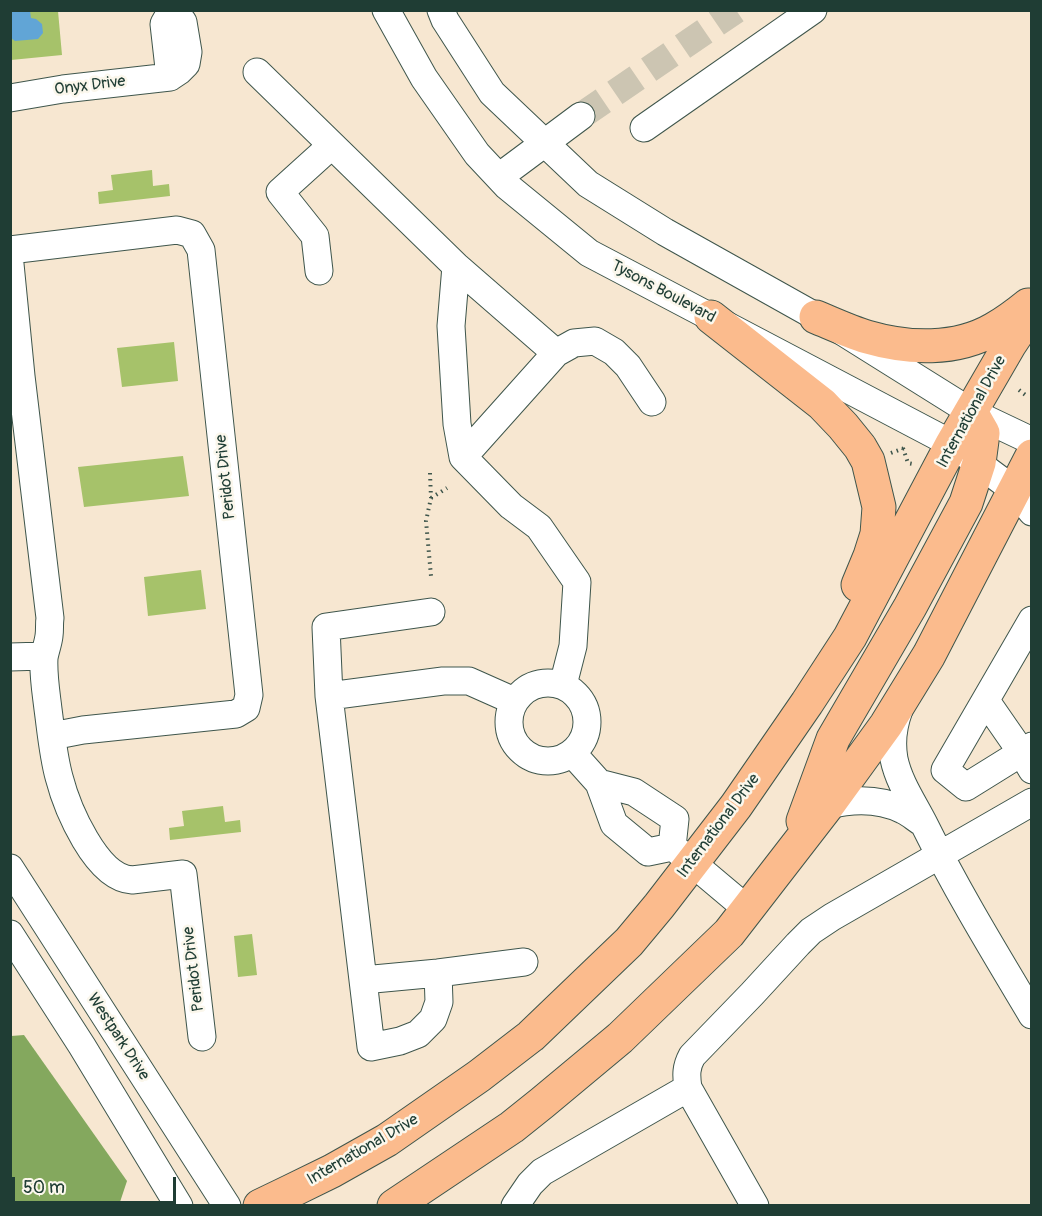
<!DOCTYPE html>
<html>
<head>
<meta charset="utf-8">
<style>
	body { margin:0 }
	#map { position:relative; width:1042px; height:1216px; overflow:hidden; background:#f7e7d1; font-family:Pangolin,sans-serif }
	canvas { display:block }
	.frame { position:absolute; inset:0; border:12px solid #1f3d34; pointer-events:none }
	.scale { position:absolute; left:12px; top:1177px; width:164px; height:27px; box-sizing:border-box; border:3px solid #1f3d34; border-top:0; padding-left:8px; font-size:18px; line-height:21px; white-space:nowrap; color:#1f3d34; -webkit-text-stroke:4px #fbf7ec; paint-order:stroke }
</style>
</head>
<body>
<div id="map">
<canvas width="1042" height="1216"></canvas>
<div class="frame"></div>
<div class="scale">50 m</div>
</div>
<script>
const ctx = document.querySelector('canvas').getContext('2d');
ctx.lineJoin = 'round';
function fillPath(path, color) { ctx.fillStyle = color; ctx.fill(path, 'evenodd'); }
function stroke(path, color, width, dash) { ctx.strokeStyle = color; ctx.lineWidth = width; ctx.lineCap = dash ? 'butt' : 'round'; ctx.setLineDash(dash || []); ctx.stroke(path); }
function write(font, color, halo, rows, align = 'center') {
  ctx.font = font + ' Pangolin,sans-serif'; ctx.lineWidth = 5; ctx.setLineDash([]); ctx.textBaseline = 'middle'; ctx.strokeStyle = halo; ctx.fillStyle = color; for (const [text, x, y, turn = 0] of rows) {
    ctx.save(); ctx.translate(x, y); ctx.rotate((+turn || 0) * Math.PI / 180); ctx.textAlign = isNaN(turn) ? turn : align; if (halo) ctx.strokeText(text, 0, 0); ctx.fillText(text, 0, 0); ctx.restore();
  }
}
fillPath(new Path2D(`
	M10 11H58L62 55 11 60Z
	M152 170 153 186 169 184 170 196 99 204 98 192 113 190 111 175Z
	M174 342 178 381 122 387 117 348Z
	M183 456 189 496 84 507 78 467Z
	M201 570 206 609 148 616 144 577Z
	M223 806 225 822 240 820 241 832 170 840 169 828 184 826 182 811Z
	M252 934 257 975 238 977 234 936Z`), '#a6c26a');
fillPath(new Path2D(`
	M24 1035 127 1181 119 1205H11V1036Z`), '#84a85e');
fillPath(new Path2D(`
	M11 11H30L31 18 36 19 42 24 43 33 38 39 15 41 11 38V24L12 22Z`), '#61a5d6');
stroke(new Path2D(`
	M581 116 736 10`), '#ccc5b2', 27, [27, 14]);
const minor = new Path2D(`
	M386 10 424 78 477 154 507 186 589 253 952 444 1014 490 1032 512
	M441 10 445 20 492 93 588 184 665 232 840 330 971 412 1032 441
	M257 72 456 266 556 353
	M170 77 164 24 172 10
	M10 98 63 89 170 77 179 71 186 64 188 52 183 22 174 10
	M644 128 813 10
	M499 177 581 116
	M10 250 177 230 192 234 201 250 249 695 246 708 236 714 83 730 52 736
	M10 264 21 376 50 618C49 624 50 630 49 636 48 644 45 651 44 658 43 675 46 692 48 709 51 731 53 755 59 777 67 808 96 878 132 880L183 874 202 1037
	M456 266 451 326 457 424 463 457 511 506 539 527 577 582 573 646 563 685
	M319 271 315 236 280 192 332 145
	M463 457 556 353 574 343 595 341 614 352 628 366 652 402
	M431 612 326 627 329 696 371 1047 400 1041 418 1034 433 1019 439 1002 438 973
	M1032 620 945 770 966 787 1032 746
	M10 657 44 656
	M509 722a39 39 0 1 1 78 0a39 39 0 1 1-78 0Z
	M329 696 443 681H469L514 701
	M986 701 1022 753 1032 770
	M899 710C893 726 891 742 894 759 899 783 914 804 925 826 957 891 995 953 1032 1015
	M573 754 599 783 614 824 648 852 672 847
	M599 783 634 792 675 819 672 847
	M828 805C853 799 879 798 903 810 910 813 916 819 923 823
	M678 851 747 909
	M10 868 227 1206
	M10 934 82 1046 179 1206
	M363 980 438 973 524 962
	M515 1206 530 1184 542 1172 688 1088
	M755 1206 688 1088C686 1075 686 1067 692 1056L752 994 798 944 811 931 832 917 1032 802`);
const major = new Path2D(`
	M711 317 822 404 843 426 860 447 868 461 879 507 877 534 870 556 858 585
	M816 317C833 324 850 332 867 337 908 349 956 351 994 329 1006 322 1017 314 1028 305
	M803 821 833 739 910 607 966 503 979 463 983 433 971 412
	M260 1206 285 1194 332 1171 387 1140 479 1076 531 1036 629 942 659 906 736 806 807 703 850 637 952 444 1010 344 1032 311
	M394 1206 512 1127 542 1103 620 1038 729 933 828 805 886 725 929 655 1032 456`);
stroke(minor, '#3f564c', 29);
stroke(major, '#3f564c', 35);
stroke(new Path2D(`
	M1019 390 1028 397
	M903 448 908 463 913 464
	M891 453 907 447
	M430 473 431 498 426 521 431 576
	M431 498 447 488`), '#3f564c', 4, [1.5, 4.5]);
stroke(minor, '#fff', 27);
stroke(major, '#fbbb8d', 33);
write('16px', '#1f3d34', '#fbf7ec', [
	["Onyx Drive",90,86,-7],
	["Tysons Boulevard",663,292,28],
	["International Drive",972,412,-61],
	["Peridot Drive",226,477,-96],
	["International Drive",719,826,-53],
	["Peridot Drive",194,969,-97],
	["Westpark Drive",118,1037,57],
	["International Drive",363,1150,-30]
]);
</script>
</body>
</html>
